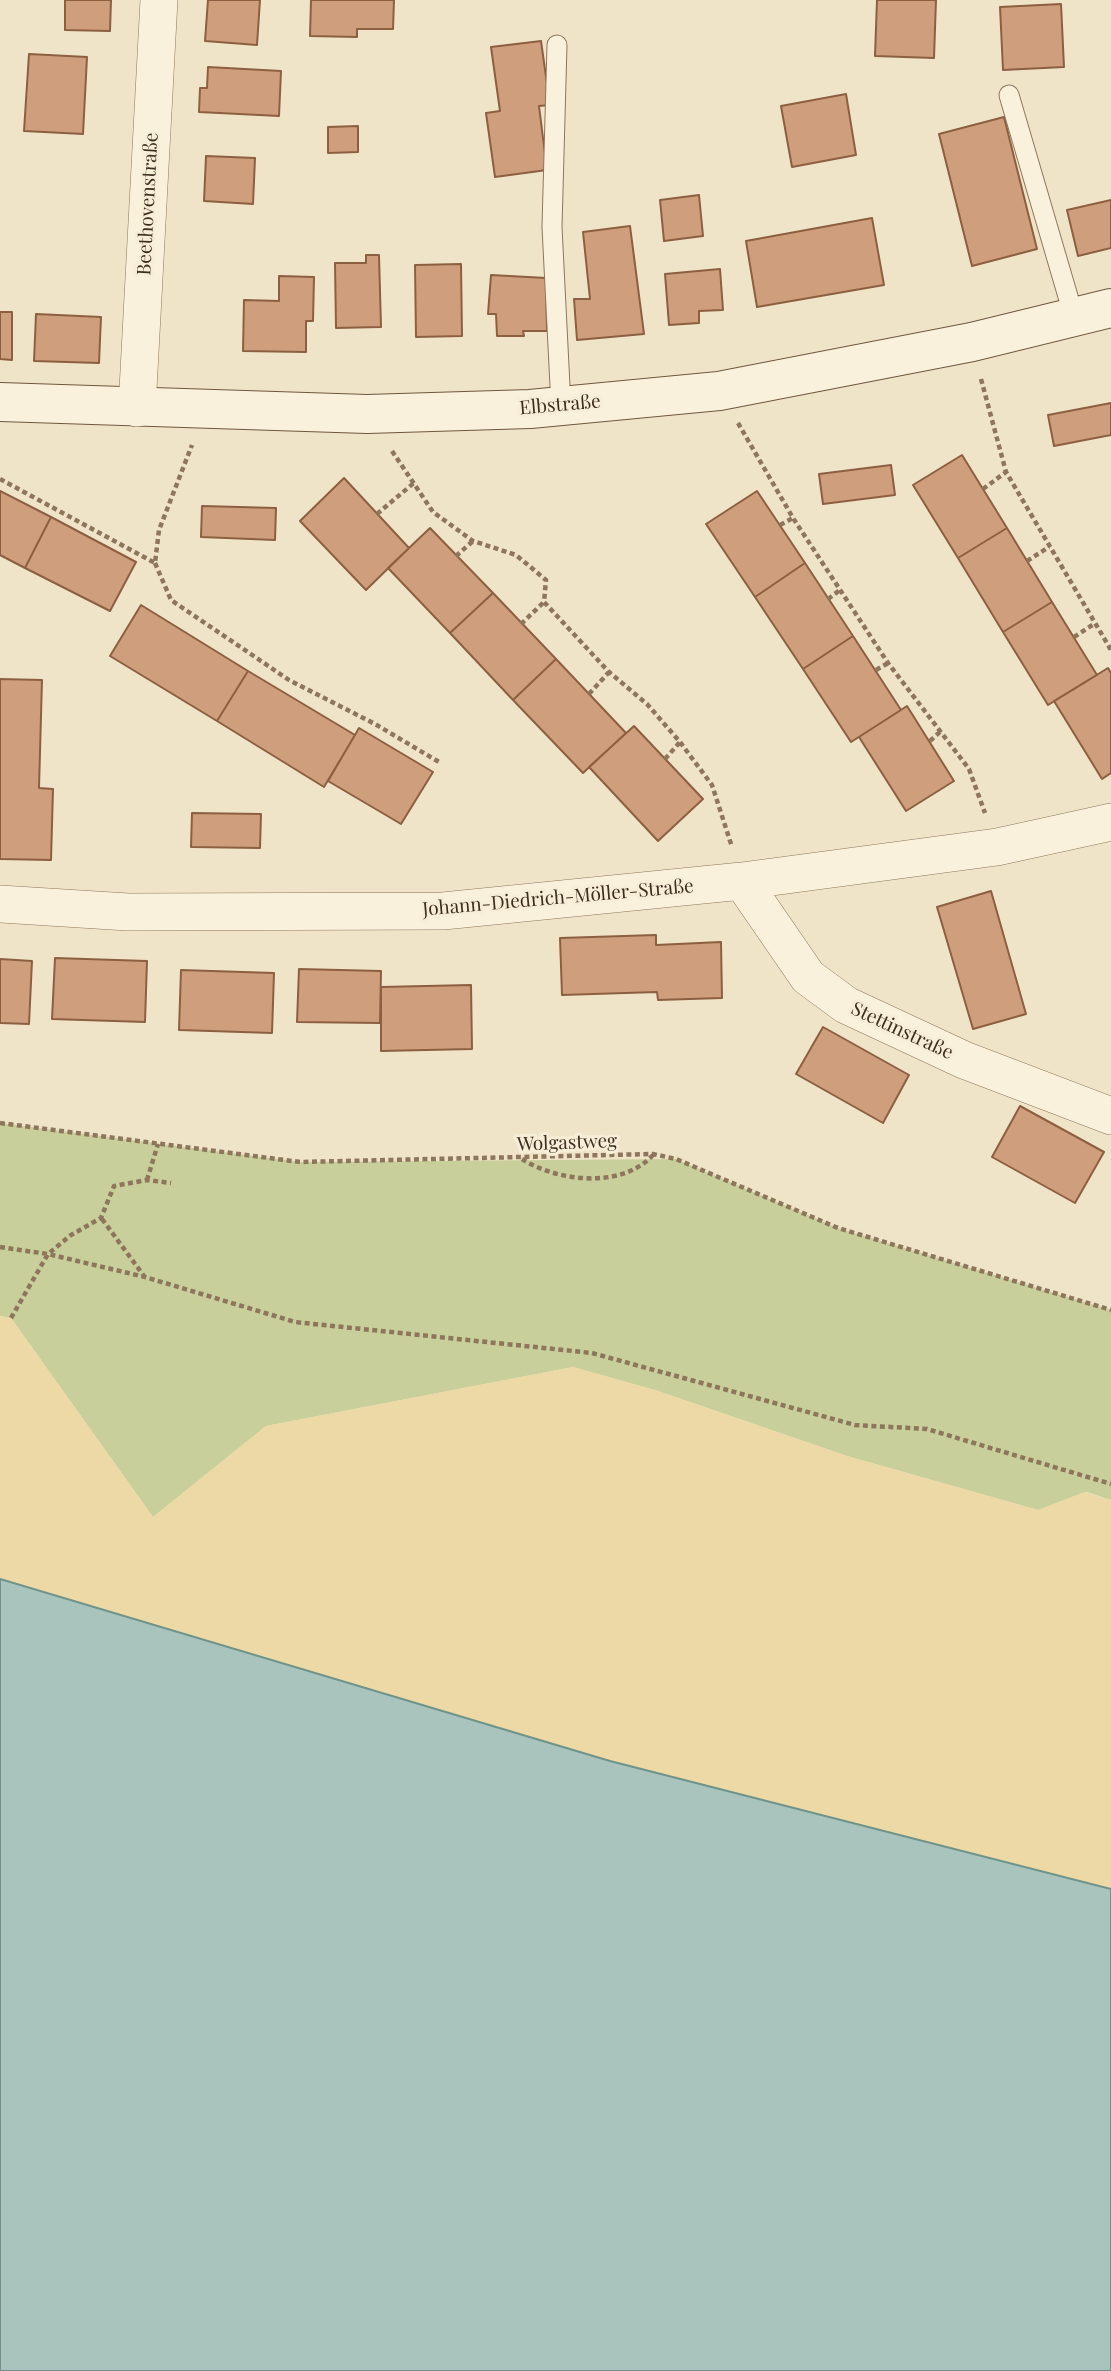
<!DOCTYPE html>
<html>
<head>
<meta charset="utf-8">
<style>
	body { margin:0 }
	canvas { display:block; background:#f0e4c8 }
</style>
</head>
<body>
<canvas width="1111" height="2371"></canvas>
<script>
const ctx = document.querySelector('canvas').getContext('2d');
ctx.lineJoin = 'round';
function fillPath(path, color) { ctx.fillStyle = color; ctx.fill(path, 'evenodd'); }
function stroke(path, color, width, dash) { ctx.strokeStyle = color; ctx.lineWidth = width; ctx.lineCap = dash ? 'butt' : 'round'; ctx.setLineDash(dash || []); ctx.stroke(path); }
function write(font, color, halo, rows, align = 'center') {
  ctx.font = font + ' "Playfair Display",serif'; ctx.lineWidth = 6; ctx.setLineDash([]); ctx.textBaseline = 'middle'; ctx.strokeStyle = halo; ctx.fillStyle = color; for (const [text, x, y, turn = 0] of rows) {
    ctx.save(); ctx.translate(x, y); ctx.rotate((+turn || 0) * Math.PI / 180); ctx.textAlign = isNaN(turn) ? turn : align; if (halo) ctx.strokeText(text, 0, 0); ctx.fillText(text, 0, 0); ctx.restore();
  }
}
fillPath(new Path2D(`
	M0 1123 300 1162 676 1159 838 1228 1111 1310V1500L1087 1492 1038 1510 847 1456 658 1391 573 1367 266 1426 153 1517 11 1318 0 1316Z`), '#c9cf9b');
fillPath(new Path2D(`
	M0 1316 11 1318 153 1517 266 1426 573 1367 658 1391 847 1456 1038 1510 1084 1492 1111 1500V1889L610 1761 0 1579Z`), '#ecd9a5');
const water = new Path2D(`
	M0 1579 610 1761 1111 1889V2371H0Z`);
fillPath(water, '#a9c4bc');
stroke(water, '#6f938a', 2);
const building = new Path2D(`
	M65 0H111L110 31 65 30Z
	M208 0H260L257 45 205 41Z
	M311 0H394L393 29H357V37L310 36Z
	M877 0H936L934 58 875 56Z
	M1061 4 1064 67 1003 70 1000 7Z
	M541 41 550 105 539 106 547 170 495 177 486 113 500 111 491 47Z
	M29 54 87 57 83 134 24 131Z
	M208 67 281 71 279 116 199 112 200 88H207Z
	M846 94 856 155 792 167 781 106Z
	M1004 117 1037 249 972 266 939 134Z
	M358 126V152L328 153V127Z
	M206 156 255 158 253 204 204 201Z
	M699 195 703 236 664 241 660 200Z
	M1111 200V248L1078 256 1067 210Z
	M872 218 884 285 757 307 746 241Z
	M630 226 644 334 577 340 574 299H590L583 232Z
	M366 255H379L381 327 336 328 335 263H366Z
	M461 264 462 336 416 337 415 265Z
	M720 269 723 310 699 311V323L669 325 665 274Z
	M491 275 546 278 547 331H523L524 336H497L496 314H488Z
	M279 276 314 277 313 321H306V352L243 351 244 300 279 301Z
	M0 312H12V360L0 359Z
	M36 314 101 317 99 363 34 361Z
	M1111 403V435L1054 446 1048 415Z
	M962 455 1007 528 958 558 913 485Z
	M891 465 895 495 823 504 819 474Z
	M344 478 409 548 366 590 300 521Z
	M0 491 51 517 25 568 0 555Z
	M757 491 805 563 755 597 706 524Z
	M202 506 276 508 275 540 201 537Z
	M51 517 136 562 110 611 25 568Z
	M430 528 493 593 450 633 388 568Z
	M1007 528 1052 602 1003 632 958 558Z
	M805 563 853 636 803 669 755 597Z
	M493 593 556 659 513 700 450 633Z
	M1052 602 1097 675 1048 705 1003 632Z
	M141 605 248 671 217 721 110 656Z
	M853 636 901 710 851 742 803 669Z
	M556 659 626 733 583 773 513 700Z
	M1108 668 1111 673V773L1102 779 1054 701Z
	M248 671 355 735 324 787 217 721Z
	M0 679 42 680 39 788 53 789 51 860 0 859Z
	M907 706 954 781 906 811 859 737Z
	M634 726 703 799 658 841 589 767Z
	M359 728 433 772 401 824 328 781Z
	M192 813 261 814 260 848 191 847Z
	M991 891 1026 1014 973 1029 937 907Z
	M656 935V945L721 942 722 998 658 1000 657 992 562 995 560 938Z
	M55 958 147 961 145 1022 52 1019Z
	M0 959 32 961 29 1024 0 1023Z
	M299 969 381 971 380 1023 297 1022Z
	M181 970 274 973 272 1033 179 1030Z
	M471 985 472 1049 381 1051V987Z
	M823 1027 909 1075 883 1123 796 1074Z
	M1020 1106 1104 1152 1075 1203 992 1157Z`);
fillPath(building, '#cf9f7d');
stroke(building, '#8d5f41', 2);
const lane = new Path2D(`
	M557 45 552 227 561 406
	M1009 95 1074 317`);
const street = new Path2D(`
	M137 408 159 0
	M742 881 808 977 846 1005 964 1060 1111 1116
	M0 904 128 912 443 911 742 881 997 847 1111 822`);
const secondary = new Path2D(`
	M0 402 367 414 530 409 719 391 972 342 1111 308`);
stroke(lane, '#8d765c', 21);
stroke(street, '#8d765c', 38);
stroke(secondary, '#6f573f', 40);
stroke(new Path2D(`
	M981 379 1006 472 1111 650
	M738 423 793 518 888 663 969 769 985 813
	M392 451 433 512 473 541 516 555 546 580 544 602 609 672 647 704 680 742 712 785 732 847
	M0 479 155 563 159 530 192 445
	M983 489 1006 472
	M377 514 415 482
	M780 525 793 518
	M456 556 473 541
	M1027 561 1049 547
	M155 563 171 600 289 680 375 724 439 762
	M828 599 840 590
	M521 624 544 602
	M1074 637 1094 624
	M876 670 888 663
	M589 694 609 672
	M930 741 941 731
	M665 759 680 742
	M0 1123 300 1162 653 1154 676 1159 838 1228 1111 1310
	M522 1159C558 1182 622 1189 653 1155
	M147 1180 158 1144
	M102 1219 144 1276
	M0 1247 48 1254 145 1277 295 1322 592 1353 855 1425 927 1429 1111 1484
	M11 1318 48 1254 71 1235 101 1218 114 1186 147 1180 171 1183`), '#8d765c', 4.5, [5, 3.5]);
stroke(lane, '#faf1dc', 19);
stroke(street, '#faf1dc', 37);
stroke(secondary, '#faf1dc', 38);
write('19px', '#3d2e20', '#f7eed8', [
	["Beethovenstraße",148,204,-87],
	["Elbstraße",560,405,-5],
	["Johann-Diedrich-Möller-Straße",558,898,-5],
	["Stettinstraße",902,1031,25],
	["Wolgastweg",567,1143,-2]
]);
</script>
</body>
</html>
